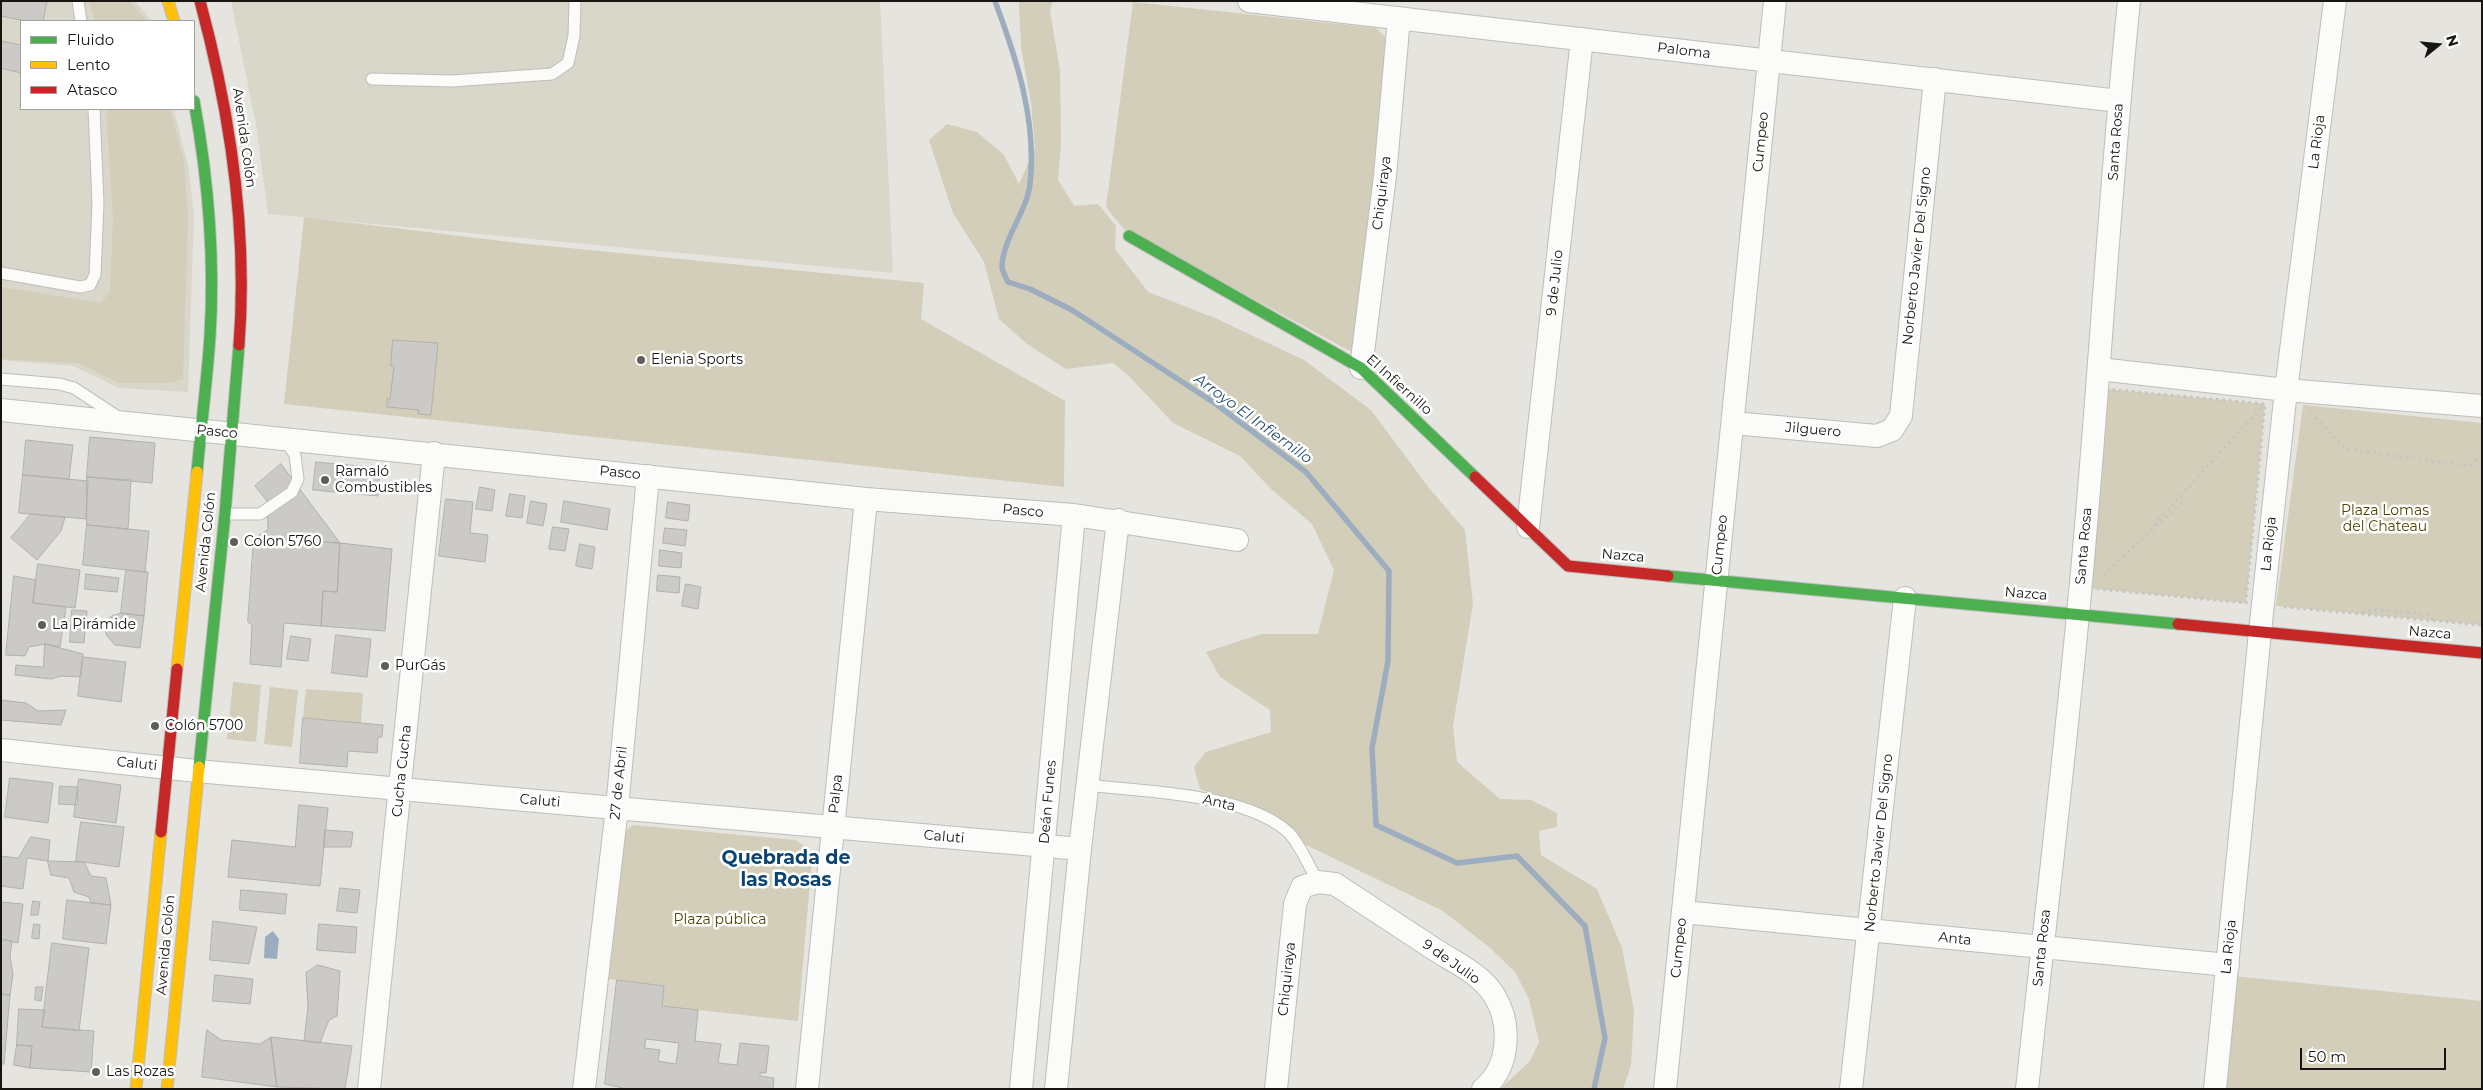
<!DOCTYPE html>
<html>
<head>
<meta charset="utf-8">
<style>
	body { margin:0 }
	#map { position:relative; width:2483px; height:1090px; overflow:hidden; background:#e5e4de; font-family:Montserrat,sans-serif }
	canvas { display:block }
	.frame { position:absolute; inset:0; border:2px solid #161512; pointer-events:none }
	.legend { position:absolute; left:20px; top:20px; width:175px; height:90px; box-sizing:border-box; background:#fff; border:1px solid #a2a1a0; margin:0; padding:6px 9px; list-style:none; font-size:15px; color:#161512 }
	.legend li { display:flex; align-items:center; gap:10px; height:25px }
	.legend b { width:25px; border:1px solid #a2a1a0 }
	.north { position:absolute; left:2413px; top:20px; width:50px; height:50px; -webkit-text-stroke:4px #fff; paint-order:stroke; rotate:73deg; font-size:14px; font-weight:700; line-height:20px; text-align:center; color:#161512 }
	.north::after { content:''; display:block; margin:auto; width:18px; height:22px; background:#161512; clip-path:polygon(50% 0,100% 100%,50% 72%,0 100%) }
	.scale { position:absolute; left:2300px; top:1048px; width:146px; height:22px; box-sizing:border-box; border:2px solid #161512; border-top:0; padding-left:6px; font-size:15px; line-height:18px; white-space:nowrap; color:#161512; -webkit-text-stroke:4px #fff; paint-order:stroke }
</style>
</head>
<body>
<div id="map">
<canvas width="2483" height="1090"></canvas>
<div class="frame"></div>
<ul class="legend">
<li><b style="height:6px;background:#4caf50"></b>Fluido</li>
<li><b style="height:6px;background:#ffc107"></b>Lento</li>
<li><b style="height:6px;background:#c62828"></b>Atasco</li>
</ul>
<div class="north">N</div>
<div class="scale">50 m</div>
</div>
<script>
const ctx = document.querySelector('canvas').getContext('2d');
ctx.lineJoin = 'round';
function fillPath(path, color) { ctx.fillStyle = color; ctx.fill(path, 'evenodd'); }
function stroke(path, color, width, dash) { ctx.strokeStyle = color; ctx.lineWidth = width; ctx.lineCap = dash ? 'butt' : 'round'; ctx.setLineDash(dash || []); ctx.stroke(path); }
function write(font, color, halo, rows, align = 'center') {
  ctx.font = font + ' Montserrat,sans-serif'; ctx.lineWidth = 5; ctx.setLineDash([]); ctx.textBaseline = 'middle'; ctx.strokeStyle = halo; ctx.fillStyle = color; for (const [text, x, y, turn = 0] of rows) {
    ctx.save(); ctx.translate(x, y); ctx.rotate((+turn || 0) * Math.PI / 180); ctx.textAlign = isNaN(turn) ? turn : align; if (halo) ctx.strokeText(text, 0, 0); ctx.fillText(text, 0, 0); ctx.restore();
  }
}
fillPath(new Path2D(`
	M1 1H135L151 20 21 21V109H174L188 166 194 215 188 392 119 388 73 366 1 360Z
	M231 1H880L893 273 268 214 256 124Z`), '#d9d6ca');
fillPath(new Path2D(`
	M89 1H129L147 21H95Z
	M1019 1H1053L1050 10 1060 71 1061 143 1058 180 1074 206 1098 204 1116 226 1115 249 1148 292 1215 318 1304 360 1371 410 1429 488 1465 530 1473 604 1453 726 1457 762 1500 799 1531 800 1557 813V827L1539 831 1541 855 1597 889 1622 948 1634 1010 1631 1066 1623 1089H1500L1530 1061 1539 1042 1529 999 1515 972 1489 947 1443 911 1304 844 1252 808 1200 789 1194 767 1206 752 1271 732 1270 710 1220 677 1206 652 1261 634H1318L1334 570 1312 524 1270 488 1240 456 1173 423 1128 375 1113 363 1066 369 1027 344 999 319 984 262 953 213 929 140 947 124 977 132 1004 155 1019 184 1035 148 1031 103 1021 47Z
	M1133 2 1376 28 1388 40 1357 341 1350 351 1124 229 1106 207Z
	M106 109H170L184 161 188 218 183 379 169 383H119L78 363 1 359V287L101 303 110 292 113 218Z
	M304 217 518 243 924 283 921 319 1065 401 1064 487 284 404Z
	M2106 389 2265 404 2246 603 2088 588Z
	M2303 405 2482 423V625L2276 606Z
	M233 682 261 685 256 742 227 739Z
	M270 687 298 690 292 747 264 744Z
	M306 689 363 693 361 723 303 718Z
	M633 825 795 840 806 847 812 859 798 1021 662 1006 664 986 609 979 625 836 626 831Z
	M2233 976 2482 1001V1089H2222Z`), '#d3ceb9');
fillPath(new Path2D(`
	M273 931 279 939 277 959 264 958 265 937Z`), '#9cadbf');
stroke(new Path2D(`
	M995 1C1017 60 1037 121 1030 184 1027 212 1002 239 1002 268 1003 272 1006 278 1008 282L1030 289 1072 310 1216 404 1306 472 1389 571 1388 661 1372 748 1376 825 1457 863 1517 856 1585 926 1605 1038 1594 1089`), '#9cadbf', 5.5);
const building = new Path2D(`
	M1 1H47L43 21H26L1 16Z
	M1 41 21 45V73L1 68Z
	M393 340 438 343 431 415 418 414 419 410 387 407V399H390L394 366H391Z
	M90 437 155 443 152 483 87 477Z
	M26 440 73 445 69 479 23 475Z
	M316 462 380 468 378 496 313 490Z
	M281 464 340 543 254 538 268 530 267 501 255 486Z
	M23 475 88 481 86 519 19 513Z
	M87 477 131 480 128 529 87 525Z
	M480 487 495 490 492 511 476 509Z
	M510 494 525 496 522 518 506 516Z
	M446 499 473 502 470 533 488 535 485 562 439 556Z
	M531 501 547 504 543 526 527 523Z
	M564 501 610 509 607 530 561 522Z
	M668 502 690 505 688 521 666 518Z
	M31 514 65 517 61 531 37 560 11 538Z
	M87 525 149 531 145 572 83 565Z
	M553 527 569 529 565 551 549 549Z
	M665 528 687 530 685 546 663 543Z
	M254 538 340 543 337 592 323 591 321 626 284 623 281 667 250 664 252 625 248 622Z
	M340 543 392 549 385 631 321 626 323 591 337 592Z
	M580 544 595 547 592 569 576 566Z
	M660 550 682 553 681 568 659 566Z
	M38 564 80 570 75 608 33 603Z
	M126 570 148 572 144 616 121 613Z
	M86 574 119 578 117 592 85 589Z
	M658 575 680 577 679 593 657 591Z
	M14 576 36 580 33 603 66 607 60 647 45 644 29 647 25 656 6 655Z
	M686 584 701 587 698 609 682 606Z
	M72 610 87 611 84 643 70 642Z
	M121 613 144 616 140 648 115 645 107 636 102 624 112 616Z
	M336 635 371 639 367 677 332 673Z
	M291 636 311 639 308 661 287 659Z
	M45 644 83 654 81 677 61 676 51 679 15 675 16 665 43 667Z
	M83 657 126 662 121 702 78 696Z
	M1 700 26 703 38 711 66 710 61 725 1 720Z
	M303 718 383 725 382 737H378L377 753 348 751 347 767 300 763Z
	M10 778 53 783 48 823 5 817Z
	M79 779 121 785 116 823 74 817Z
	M60 786 78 787 77 805 59 804Z
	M299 805 328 808 320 886 228 877 232 840 295 847Z
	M81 822 124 827 119 867 76 861Z
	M325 830 353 832 351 847H324Z
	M31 837 50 840 48 861 27 858 23 889 1 886V856L18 858Z
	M48 861 84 862 91 876 106 878 111 905 91 903 89 897 74 892 69 878 51 875Z
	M340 888 360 890 357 913 337 911Z
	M241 890 287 894 285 914 240 910Z
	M67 900 111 905 106 944 63 939Z
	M33 901 40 902 38 915H31Z
	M1 902 23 904 18 943 1 939Z
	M213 921 257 927 249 964 210 960Z
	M34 924 40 925 39 939 32 938Z
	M319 924 357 927 355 953 317 950Z
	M1 939 12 941 10 956 13 974 10 995 1 994Z
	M52 943 89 948 79 1031 42 1027Z
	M318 965 340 971 337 1016 329 1020 320 1043 304 1041 308 1007 306 973Z
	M215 975 253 979 250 1004 213 1001Z
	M617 980 664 986 662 1006 698 1010 695 1041 721 1044 718 1063 737 1065 740 1043 769 1046 766 1073H760V1076L774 1078 773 1089H627L605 1084ZM646 1039 679 1043 676 1064 658 1061 660 1050 645 1048Z
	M36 987H43L41 1001 35 1000Z
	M1 994 10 995 4 1064H1Z
	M19 1009 45 1010 42 1027 94 1031 91 1072 30 1068 32 1046 17 1045Z
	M207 1030 221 1040 260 1044 271 1037 277 1087 202 1077Z
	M271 1037 352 1046 345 1089 277 1087Z
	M17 1045 32 1046 30 1068 14 1065Z`);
fillPath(building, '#cbcac6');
stroke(building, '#b1b0ac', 1);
const lane = new Path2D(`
	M78 1 81 21
	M372 79 452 81 552 74 568 63 574 36 575 1
	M1 273 80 287 90 285 95 275 98 203 94 109
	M1 379 59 384 74 388 118 417
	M225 514H260L292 492 298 479 295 455 284 439
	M1087 785C1144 792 1246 793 1289 833 1299 843 1310 868 1318 882`);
const street = new Path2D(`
	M1249 1 2119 101
	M1361 368 1385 176 1399 18
	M2099 369 2286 390 2482 406
	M1 410 866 499 1074 515 1237 540
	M1733 423 1877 436 1892 430 1901 416 1935 79
	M1528 527 1582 39
	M1 750 197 771 1080 849
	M1683 912 2228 965
	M369 1089 434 453
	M584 1089 617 808 648 476
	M807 1089 866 499
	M1021 1089 1074 515
	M1056 1089 1080 849 1118 520
	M1276 1089 1295 904 1302 887 1318 882 1335 884C1368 906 1401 927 1434 949 1454 962 1481 974 1494 995 1512 1024 1510 1067 1483 1089
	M1665 1089 1775 1
	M1851 1089 1905 598
	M2027 1089C2044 931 2063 772 2078 614 2098 410 2108 205 2129 1
	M2215 1089 2260 632 2286 390 2335 1`);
const fast = new Path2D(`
	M194 101C208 178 215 257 210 336 207 381 201 427 197 472
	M1129 236 1361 368 1475 477
	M1668 576 2178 624
	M199 767 225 514 239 345`);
const slow = new Path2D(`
	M168 1 174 21
	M177 669 197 472
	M136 1089 161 832
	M167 1089 199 767`);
const jam = new Path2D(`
	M200 1C230 112 248 229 239 345
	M1475 477 1568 566 1668 576
	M2178 624 2482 653
	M161 832 177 669`);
stroke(lane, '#bebdb9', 13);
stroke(street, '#bebdb9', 24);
stroke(fast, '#bebdb9', 13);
stroke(slow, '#bebdb9', 13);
stroke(jam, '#bebdb9', 13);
stroke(new Path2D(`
	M2106 389 2265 404 2246 603 2088 588Z
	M2311 413 2346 449 2469 466 2482 455
	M2154 525 2261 408
	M2103 574 2184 501
	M2284 607 2482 625
	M2362 613 2373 610 2427 614 2433 620`), '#c6c5c3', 3, [2.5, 4]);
stroke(lane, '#fbfbfa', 11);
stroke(street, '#fbfbfa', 22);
stroke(fast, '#4caf50', 11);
stroke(slow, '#ffc107', 11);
stroke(jam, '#c62828', 11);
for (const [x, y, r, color] of [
	[641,360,5,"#5e5d59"],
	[325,480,5,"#5e5d59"],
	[234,542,5,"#5e5d59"],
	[42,625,5,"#5e5d59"],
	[385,666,5,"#5e5d59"],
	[155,726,5,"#5e5d59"],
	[96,1072,5,"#5e5d59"]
]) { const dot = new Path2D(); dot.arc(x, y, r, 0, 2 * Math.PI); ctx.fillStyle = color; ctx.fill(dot); stroke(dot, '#fff', 2); }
write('14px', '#161512', '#fff', [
	["Paloma",1684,51,7],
	["Avenida Colón",244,138,82],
	["Cumpeo",1761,142,-84],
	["Santa Rosa",2116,142,-86],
	["La Rioja",2317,142,-83],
	["Chiquiraya",1382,193,-83],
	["Norberto Javier Del Signo",1917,256,-84],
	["9 de Julio",1555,283,-84],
	["El Infiernillo",1399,385,42],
	["Jilguero",1813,430,5],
	["Pasco",217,432,6],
	["Pasco",620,473,6],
	["Pasco",1023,511,5],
	["Avenida Colón",206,542,-84],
	["La Rioja",2269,544,-84],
	["Cumpeo",1720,545,-84],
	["Santa Rosa",2084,546,-85],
	["Nazca",1623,556,5],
	["Nazca",2026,594,5],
	["Nazca",2430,633,5],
	["Caluti",137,764,6],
	["Cucha Cucha",402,771,-84],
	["27 de Abril",619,783,-84],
	["Palpa",836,794,-84],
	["Caluti",540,801,5],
	["Deán Funes",1048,802,-85],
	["Anta",1219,803,13],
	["Caluti",944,837,5],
	["Norberto Javier Del Signo",1879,843,-84],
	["Anta",1955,939,6],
	["Avenida Colón",166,945,-85],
	["La Rioja",2229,947,-84],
	["Cumpeo",1679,948,-84],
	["Santa Rosa",2042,948,-84],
	["9 de Julio",1451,962,35],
	["Chiquiraya",1287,979,-84]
]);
write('14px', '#161512', '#fff', [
	["Elenia Sports",651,360],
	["Ramaló",335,472],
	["Combustibles",335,488],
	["Colon 5760",244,542],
	["La Pirámide",52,625],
	["PurGás",395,666],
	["Colón 5700",165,726],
	["Las Rozas",106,1072]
], 'left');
write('14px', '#524400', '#fff', [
	["Plaza Lomas",2385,511],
	["del Chateau",2385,527],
	["Plaza pública",720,920]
]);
write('italic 15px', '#214970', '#fff', [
	["Arroyo El Infiernillo",1253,419,36]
]);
write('bold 19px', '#0a4474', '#fff', [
	["Quebrada de",786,858],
	["las Rosas",786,880]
]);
</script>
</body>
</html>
